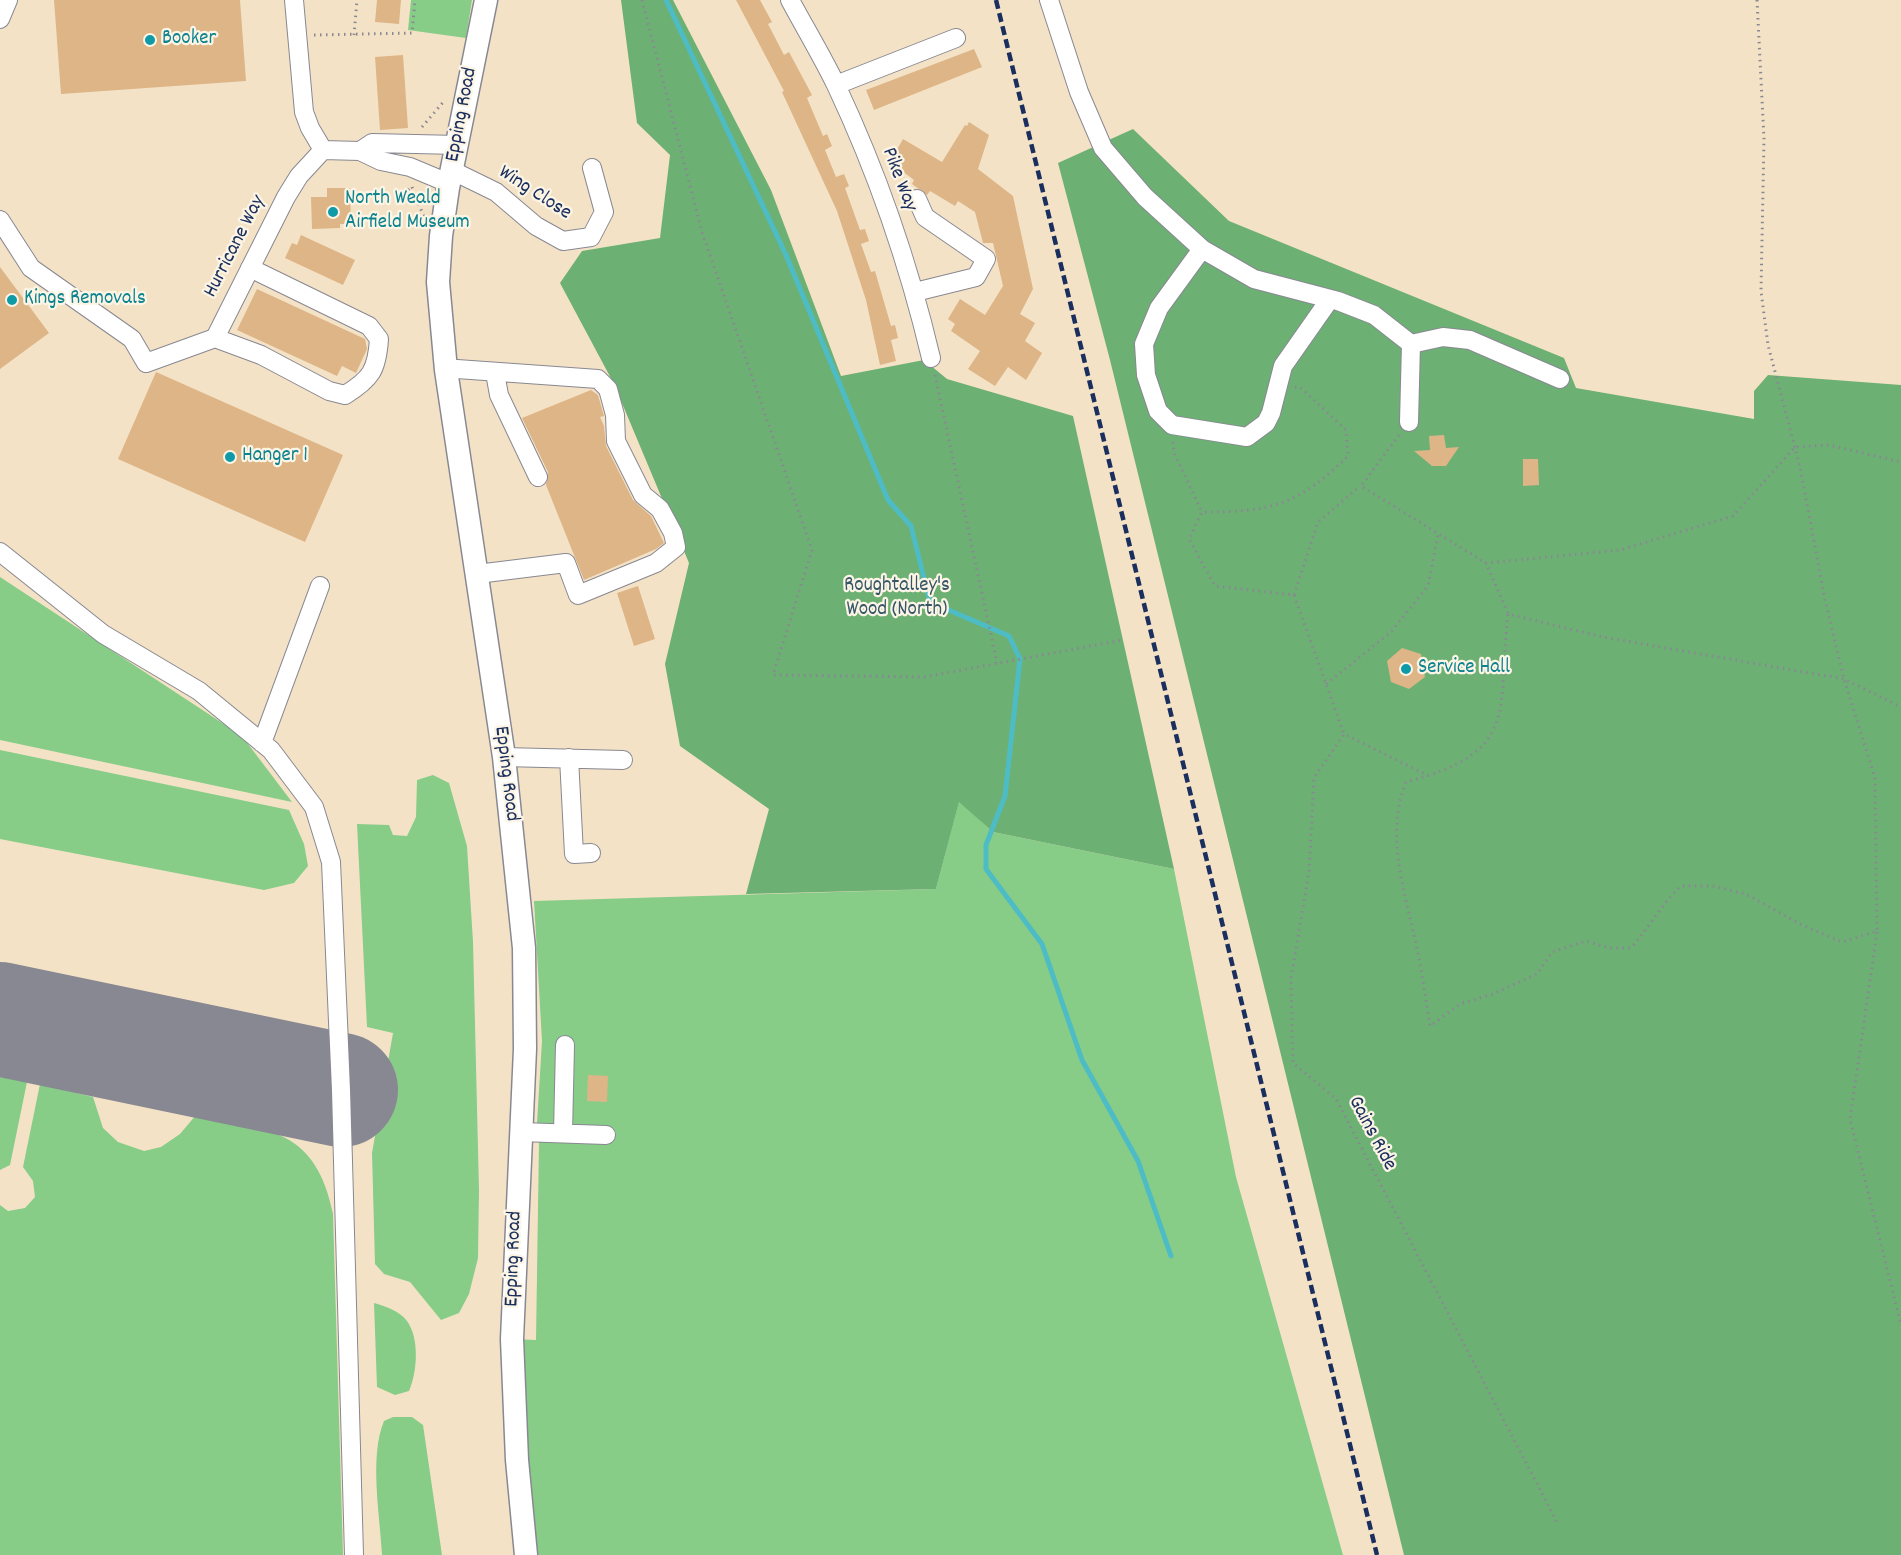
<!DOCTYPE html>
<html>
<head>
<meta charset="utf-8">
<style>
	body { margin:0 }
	canvas { display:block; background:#f4e2c6 }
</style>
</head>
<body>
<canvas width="1901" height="1555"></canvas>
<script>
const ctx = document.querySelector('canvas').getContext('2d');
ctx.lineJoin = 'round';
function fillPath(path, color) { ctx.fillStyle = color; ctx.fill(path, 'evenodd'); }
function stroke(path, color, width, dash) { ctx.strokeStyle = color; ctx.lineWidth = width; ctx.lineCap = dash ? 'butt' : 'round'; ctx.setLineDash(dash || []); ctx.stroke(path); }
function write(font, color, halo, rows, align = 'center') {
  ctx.font = font + ' Dekko,sans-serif'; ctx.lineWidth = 4.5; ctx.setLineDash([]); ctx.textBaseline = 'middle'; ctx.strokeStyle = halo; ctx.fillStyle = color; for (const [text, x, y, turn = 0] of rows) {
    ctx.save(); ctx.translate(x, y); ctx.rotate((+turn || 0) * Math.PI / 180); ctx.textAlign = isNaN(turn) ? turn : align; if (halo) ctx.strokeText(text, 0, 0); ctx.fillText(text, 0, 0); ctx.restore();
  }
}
fillPath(new Path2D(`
	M411 0H472L466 38 408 30Z
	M0 577 242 736 292 802 0 740Z
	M0 750 289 810 304 844 308 866 294 883 264 890 0 839Z
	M433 775 449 783 467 846 473 942 479 1190 478 1258 469 1294 459 1313 441 1320 410 1282 384 1274 375 1264 372 1153 393 1033 367 1027 357 824 389 825 393 835 407 836 416 817 417 780Z
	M959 801 993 832 1174 869 1236 1177 1343 1555H526L512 1339 536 1340 539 1142 546 1139V1126L537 1123 542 1041 534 901 936 889Z
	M0 1075 27 1082 10 1165 0 1170Z
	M40 1084 93 1097 103 1128 118 1142 144 1151 161 1147 180 1134 196 1115C269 1129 316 1129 333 1214L343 1555H0V1205L8 1211 25 1208 35 1197 33 1181 23 1167Z
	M374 1303C385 1306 400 1311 407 1321 420 1339 417 1373 409 1391L395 1395 377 1387Z
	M393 1417H412L423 1425 442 1555H382C380 1515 369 1457 384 1421Z`), '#87cd88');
fillPath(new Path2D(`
	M621 0H673L771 190 841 376 924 360 947 379 1073 416 1174 869 993 832 959 802 936 889 746 894 769 809 680 746 665 664 689 563 614 384 560 283 582 251 660 238 670 155 637 123Z
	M1133 129 1229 221 1564 358 1576 388 1754 419V391L1768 375 1901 385V1555H1404L1110 360 1058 163Z`), '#6db074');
stroke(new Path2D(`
	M666 0 786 255 888 500 911 526 930 602 1009 636 1020 659 1005 796 986 845V869L1042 944 1082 1060 1138 1161 1171 1256`), '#4ebcc5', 5);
stroke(new Path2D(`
	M0 1019 341 1090`), '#888892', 114);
fillPath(new Path2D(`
	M54 0H240L246 81 61 94Z
	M377 0H401L399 24 375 22Z
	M736 0H760L772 22 768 24 784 55 789 52 812 95 807 98 823 136 827 134 832 146 825 150 836 177 844 174 849 186 845 188 860 230 865 229 869 241 861 244 871 272 875 271 891 326 895 325 898 338 891 340 896 361 880 365 866 300 837 211 782 92 784 91Z
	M974 49 982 67 874 110 866 90Z
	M403 55 408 128 380 130 375 57Z
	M969 122 989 135 978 169 1013 196 1033 289 1020 314 1035 323 1025 341 1042 353 1026 380 1008 367 995 386 968 369 980 351 951 331 955 324 948 319 960 299 985 315 1003 286 993 243H983L975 212 958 201 955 206 930 191 927 195 912 184 914 180 890 162 903 139 942 162 965 125 967 126Z
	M327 188H350L351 224H340V228L312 229 311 197H327Z
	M301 235 355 260 343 285 285 258 292 243 297 245Z
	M0 267 49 333 0 369Z
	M257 289 365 339 367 349 356 373 342 366 337 376 237 330Z
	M156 372 343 455 305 542 118 459Z
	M591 390 598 395 604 416 600 417 604 426 606 446 633 500 651 516 664 543 656 549 584 580 546 485 548 472 522 418Z
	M1444 435 1446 448 1459 447 1446 466H1432L1414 451 1430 450 1429 436Z
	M1523 459H1538L1539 485 1523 486Z
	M638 586 655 639 634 646 617 593Z
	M1402 648 1421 654 1425 677 1409 689 1391 682 1387 661Z
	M588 1075 608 1076 607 1102 587 1101Z`), '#deb587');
const minor = new Path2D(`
	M294 0 304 112 310 128 323 150
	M790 0C805 28 822 56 836 85 877 172 909 265 931 358
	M1049 0 1079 92 1103 148 1145 197 1202 249 1254 279 1338 301 1374 315 1411 344 1443 337 1470 340 1560 379
	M0 19 8 0
	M836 85 956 38
	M360 151 372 143 458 145
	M453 171 496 192 536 226 563 241 591 237 604 212 592 168
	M0 220 31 268 132 339 146 363 215 338 286 197 299 176 323 150 360 151 381 161 410 167 441 180 448 188
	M1202 249 1159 308 1144 344 1146 375 1158 411 1172 425 1247 437 1266 423 1271 413 1283 366 1330 299
	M915 292 976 277 986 259 925 217 917 199
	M215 338 261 355 329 391 345 395C371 379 377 370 379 339L369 326 250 268
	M446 370 457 369 598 379 608 389 615 415 616 441 643 495 660 509 673 533 676 547 656 563 578 595 566 563 477 574
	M495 373 499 395 538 477
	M1409 422 1411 344
	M0 552 103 634 199 691 271 750 314 807 331 862 341 1090 354 1555
	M262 743 320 586
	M504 757 623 760
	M569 758 574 854 591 853
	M521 1132 606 1135
	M563 1133 565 1045`);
const major = new Path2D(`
	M486 0 448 188 441 236 438 282 446 370 504 757 524 948 525 1049 512 1339 517 1460 526 1555`);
stroke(minor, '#888892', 20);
stroke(major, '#888892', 25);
stroke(new Path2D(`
	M642 0 702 232 812 550 773 675 924 677 1123 640
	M1757 0 1764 139 1761 291 1768 345 1800 467 1825 600 1844 679 1875 778 1877 931 1842 942 1800 924 1746 894 1713 886H1681C1660 906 1650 926 1631 948H1610L1586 941 1552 952 1537 974 1493 994 1460 1004 1430 1026C1425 997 1422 968 1415 940 1404 887 1385 835 1406 782 1521 752 1497 712 1508 614L1603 637 1844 679 1901 707
	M314 35 412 33 415 0
	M354 35 357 0
	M422 127 445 100
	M412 187 424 217
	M397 204 411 186
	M935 375 997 663
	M1295 387H1300L1346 430 1348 456C1297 506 1271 512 1202 512L1189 539 1215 586 1294 595 1344 734
	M1399 435 1361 486 1486 563
	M1173 442 1174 453 1202 512
	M1294 595 1318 522 1360 486
	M1508 613 1486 563 1620 550 1733 516 1795 447 1829 445 1901 462
	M1326 684 1390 633 1428 586 1438 534
	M1429 776 1344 734 1314 778 1309 872 1291 978 1293 1063 1336 1099 1557 1522
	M1877 932 1850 1119 1901 1325`), '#888892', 3, [1.5, 4.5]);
stroke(minor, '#fff', 18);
stroke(major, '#fff', 22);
stroke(new Path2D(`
	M996 0 1377 1555`), '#1b2f5e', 4.5, [9, 4.5]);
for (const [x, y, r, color] of [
	[150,40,6,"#0f9aa8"],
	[333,212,6,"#0f9aa8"],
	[12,300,6,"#0f9aa8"],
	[230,457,6,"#0f9aa8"],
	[1406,669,6,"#0f9aa8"]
]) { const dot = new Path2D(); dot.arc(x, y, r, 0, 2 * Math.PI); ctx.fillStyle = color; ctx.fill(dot); stroke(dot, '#fcf5e5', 2); }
write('21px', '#0d838f', '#fcf5e5', [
	["Booker",162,40],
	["North Weald",345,200],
	["Airfield Museum",345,224],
	["Kings Removals",24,300],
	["Hanger 1",242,457],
	["Service Hall",1418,669]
], 'left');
write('21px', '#1b2f5e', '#fcf5e5', [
	["Epping Road",463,115,-79],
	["Pike Way",898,180,69],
	["Wing Close",534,194,33],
	["Hurricane Way",236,247,-63],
	["Epping Road",505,774,83],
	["Gains Ride",1371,1134,62],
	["Epping Road",515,1259,-88]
]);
write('21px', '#365668', '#fcf5e5', [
	["Roughtalley's",897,587],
	["Wood (North)",897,611]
]);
</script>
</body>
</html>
